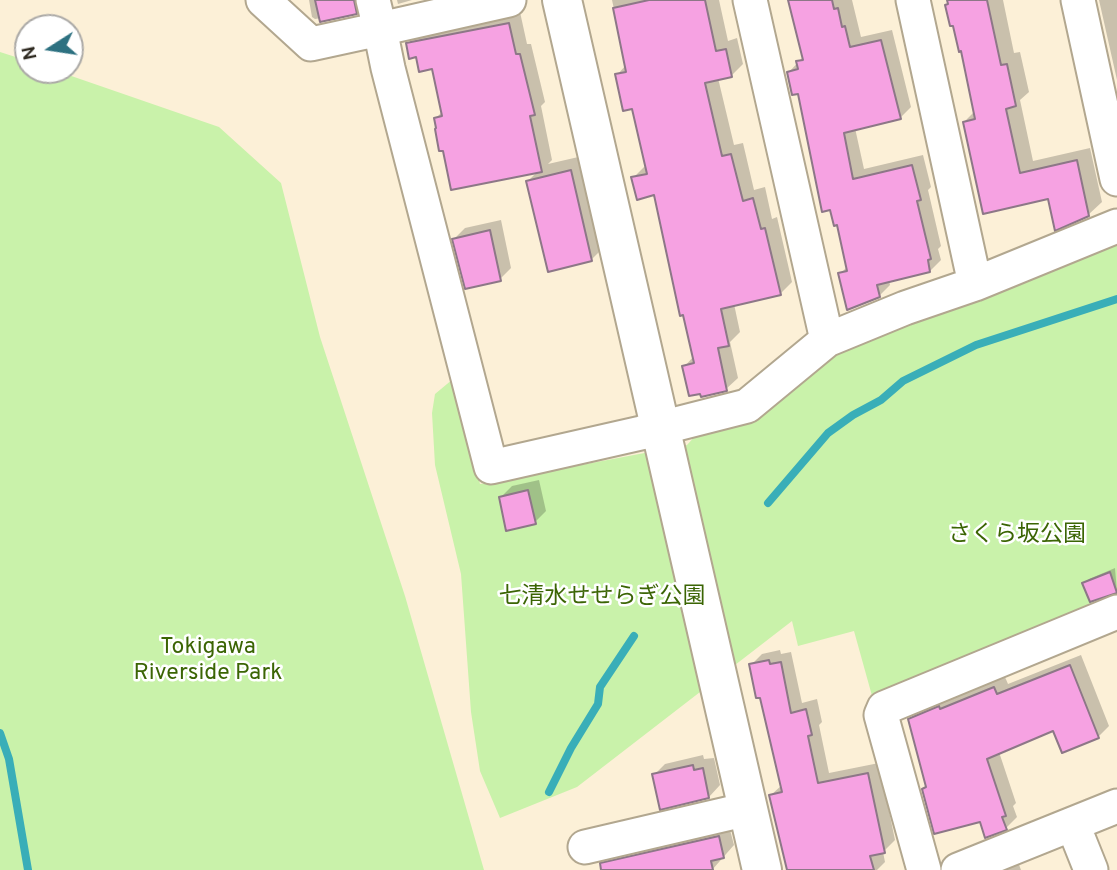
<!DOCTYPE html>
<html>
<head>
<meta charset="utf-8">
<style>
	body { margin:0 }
	#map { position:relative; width:1117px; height:870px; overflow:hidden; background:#fcf0d7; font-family:Overpass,sans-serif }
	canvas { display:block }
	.north { position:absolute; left:14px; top:14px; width:70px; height:70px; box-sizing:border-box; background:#fff; border:2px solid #acaaa7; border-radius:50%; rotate:258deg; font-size:19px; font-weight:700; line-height:28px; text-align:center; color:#302b22 }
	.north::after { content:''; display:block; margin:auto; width:24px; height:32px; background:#2d7181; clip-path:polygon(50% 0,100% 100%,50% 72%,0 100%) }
</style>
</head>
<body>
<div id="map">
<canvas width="1117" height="870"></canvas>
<div class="north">N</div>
</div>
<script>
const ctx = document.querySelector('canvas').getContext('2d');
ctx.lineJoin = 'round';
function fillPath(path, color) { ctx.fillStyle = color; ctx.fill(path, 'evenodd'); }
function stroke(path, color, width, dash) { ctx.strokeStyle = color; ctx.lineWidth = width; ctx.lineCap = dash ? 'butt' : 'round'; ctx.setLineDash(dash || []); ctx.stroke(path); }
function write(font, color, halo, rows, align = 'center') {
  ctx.font = font + ' Overpass,"Noto Sans JP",sans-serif'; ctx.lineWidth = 5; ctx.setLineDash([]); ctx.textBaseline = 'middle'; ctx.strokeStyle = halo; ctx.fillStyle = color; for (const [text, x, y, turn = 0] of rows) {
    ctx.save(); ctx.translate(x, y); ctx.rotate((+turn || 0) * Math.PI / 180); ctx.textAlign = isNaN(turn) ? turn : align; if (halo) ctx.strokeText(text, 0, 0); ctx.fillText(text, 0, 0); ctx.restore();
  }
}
fillPath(new Path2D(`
	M0 52 28 61V70H54L219 127 281 183 320 337 405 596 484 870H0Z
	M1117 241V601L874 703 854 631 798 646 792 621 577 787 500 818 480 771 471 712 461 574 435 465 432 413 435 394 453 379 480 484 687 445 697 434 839 348Z`), '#c9f2aa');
fillPath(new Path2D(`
	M309 0H365V2L354 13 315 19 312 17Z
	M397 0H412L398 4Z
	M612 0H719L728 41 737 38 743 64 731 76 718 78 734 145 743 143 754 190 765 187 772 219 777 217 792 282 780 294 734 304 740 332 730 342 738 378 726 389 684 367 694 356 655 193 633 178 645 166 634 107 617 75 626 65Z
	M789 0H852L861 37 892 30 911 107 900 118 855 128 864 169 923 155 931 187 928 190 941 246 938 249 941 260 930 271 889 280 890 285 879 296 840 274 848 266 838 223 799 92 789 72 804 56Z
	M949 0H1003L1014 53 1020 52 1029 92 1020 100 1033 161 1090 148 1102 202 1088 215 1049 197 984 212 964 122 975 111Z
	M1099 0H1117V80Z
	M520 12 527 44H531L545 102 541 106 552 160 548 164 587 155 608 243 591 260 528 181 538 171 436 118 443 111 433 67 417 55 408 44 419 32Z
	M501 220 511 268 500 279 454 239 465 228Z
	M539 480 546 511 535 522 500 498 512 486Z
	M1115 568 1117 592 1091 600 1084 584 1089 579Z
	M780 650 781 654 791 652 802 703 817 699 822 722 819 725 829 773 879 763 895 840 883 852 885 862 877 870H788L771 795 782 785 761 696 751 665 762 654Z
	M1081 655 1109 726 1098 737 1054 729 999 752 1016 803 1013 806 1017 817 1006 828 981 820 924 789 927 786 910 719 921 708 950 696 951 699 1005 677 1008 684Z
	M703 755 704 759 714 758 720 785 709 797 661 808 654 775 665 764Z
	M729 826 734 845 712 870H639L636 856 647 845Z
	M1018 862 1021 870H998Z`), '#0003');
stroke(new Path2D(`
	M768 503 828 433 853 415 881 400 903 381 976 345 1117 299
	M0 733 9 759 28 870
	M549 792 571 748 598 704 600 687 634 636`), '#39aeb8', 8);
const building = new Path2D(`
	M315 0H354L357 14 320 22Z
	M649 0H705L716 51 726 49 732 77 705 83 722 156 731 154 743 201 753 198 761 229 765 228 781 295 721 309 729 346 718 348 727 391 701 397 700 394 689 396 682 366 694 363 683 315 680 316 654 195 637 200 631 177 647 174 632 109 623 111 615 74 626 72 613 8Z
	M788 0H832L834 9 838 8 842 27 845 26 850 47 881 40 901 119 844 133 853 179 912 165 921 200 917 201 931 259 928 260 930 272 877 285 880 297 847 310 838 273 847 271 837 225 834 226 830 210 822 212 798 94 792 95 787 72 798 69 796 61 803 60Z
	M947 0H987L1001 65 1007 64 1016 106 1006 109 1020 173 1077 160 1089 216 1055 231 1048 199 983 214 963 122 975 119 961 51 959 52 953 26H950L945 5 948 4Z
	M509 23 516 54H520L535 115 530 116 542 172 451 190 443 151H439L435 129 436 128 434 118 442 116 432 69 419 72 416 57 409 59 406 43Z
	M571 170 592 261 548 272 526 181Z
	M490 230 501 281 465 289 452 239Z
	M528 490 536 524 506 531 499 497Z
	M1110 572 1117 593 1090 602 1082 583Z
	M769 660 770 664 781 662 791 713 806 709 812 735 808 736 818 783 868 773 885 853 870 856 874 870H787L769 795 782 792 760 698H756L749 664Z
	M1070 665 1099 738 1062 753 1053 731 987 759 1006 816 1002 817 1007 830 985 838 980 822 934 834 922 789 926 787 908 719 939 706 940 709 994 687 997 694Z
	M693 765 694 770 703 768 709 798 660 810 652 774Z
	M719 836 724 858 711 861 713 870H601L600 863Z`);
fillPath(building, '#f6a2e2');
stroke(building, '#8d7787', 2);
const minor = new Path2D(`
	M263 0 311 44 380 29 388 68 491 467 641 433 747 406 827 340 905 308 975 284 1117 226
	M373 0 380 29 509 0
	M750 0 827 340
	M913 0 975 284
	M1078 0 1117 179
	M1073 825 1091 870
	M585 847 748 809
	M924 870 881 715 884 708 1117 612
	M958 870 1117 806`);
const tertiary = new Path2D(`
	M562 0 762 870`);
stroke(minor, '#b2a78f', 37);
stroke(tertiary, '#b2a78f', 42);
stroke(minor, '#fff', 33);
stroke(tertiary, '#fff', 38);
write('23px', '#3b6504', '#fff', [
	["さくら坂公園",1017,536],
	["七清水せせらぎ公園",602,598],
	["Tokigawa",208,648],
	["Riverside Park",208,674]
]);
</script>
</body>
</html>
